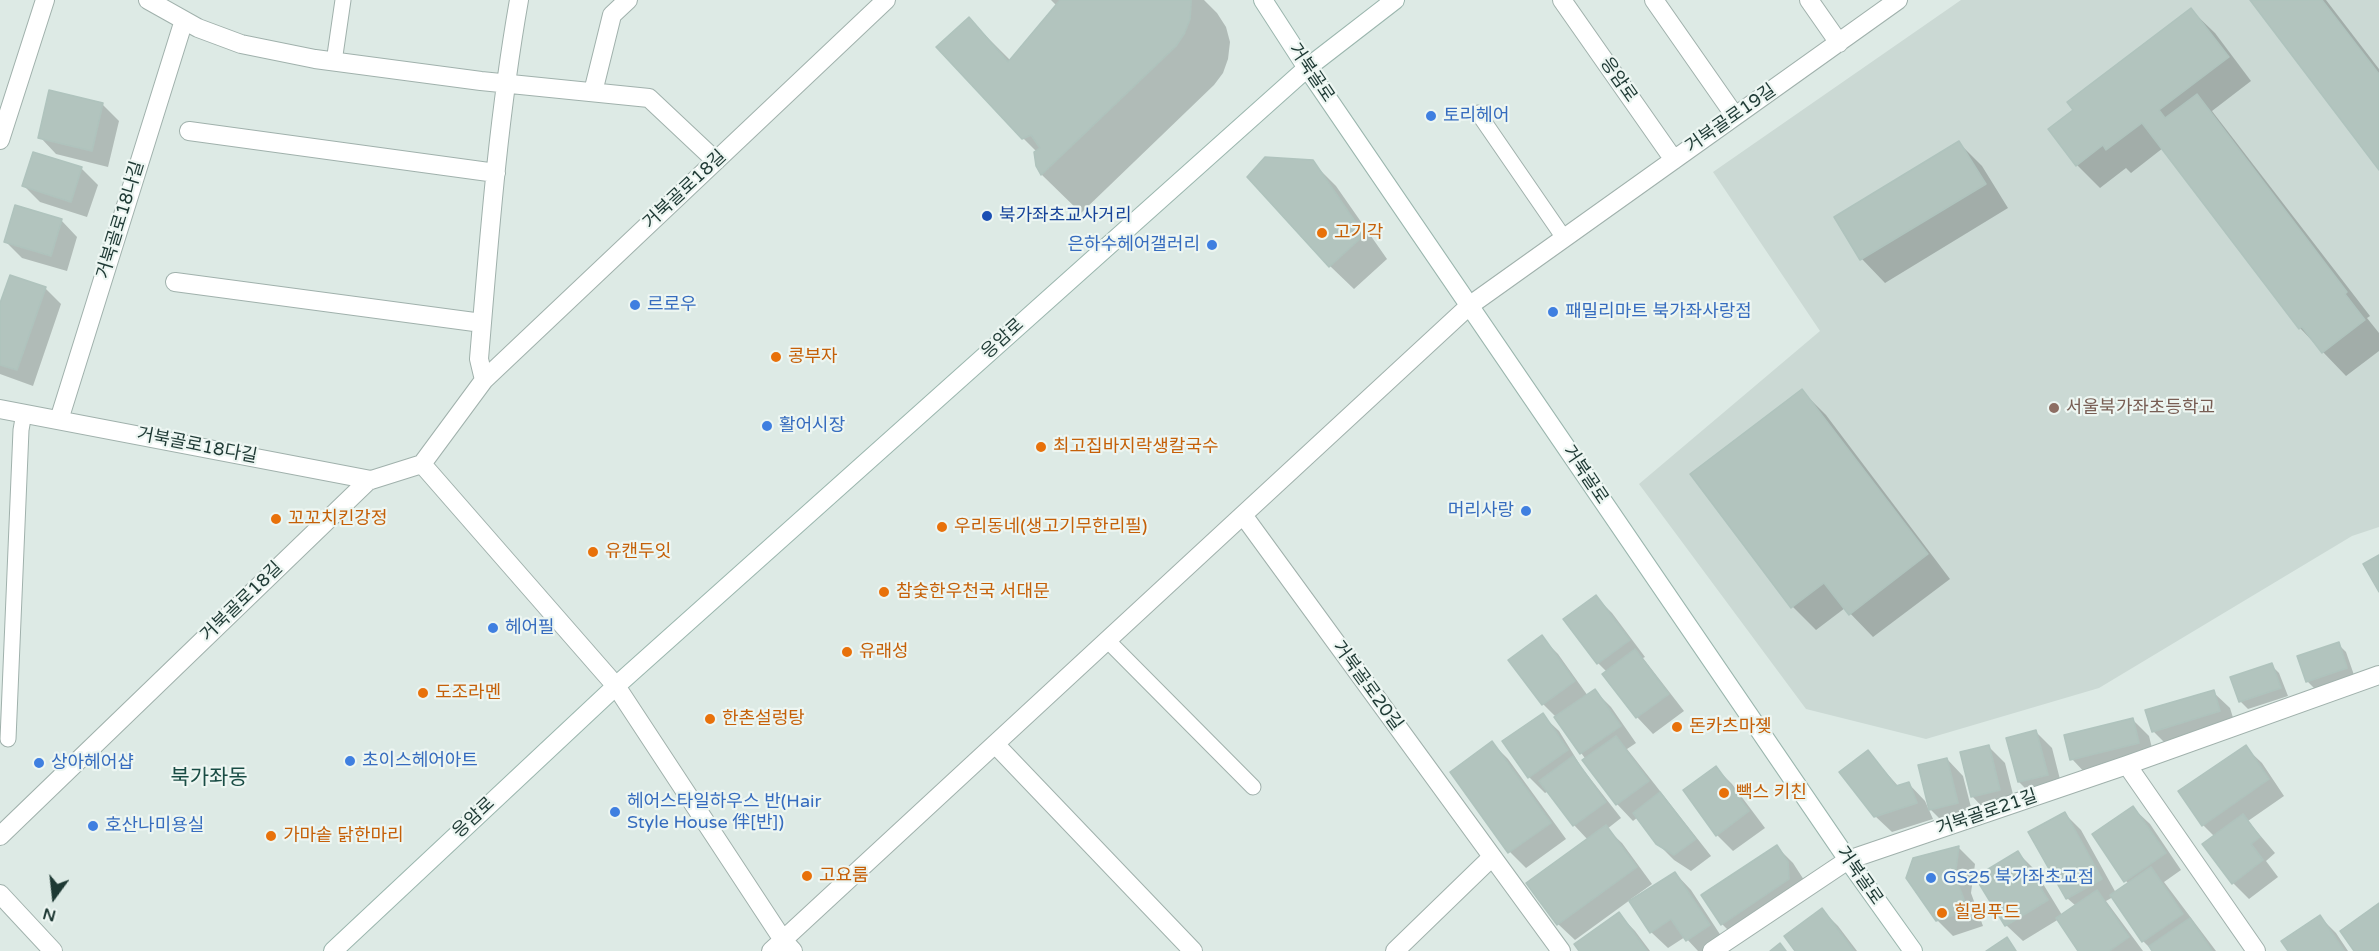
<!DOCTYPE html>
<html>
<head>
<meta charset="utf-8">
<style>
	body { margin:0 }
	#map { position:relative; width:2379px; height:951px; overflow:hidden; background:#ddeae5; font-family:"Varela Round",sans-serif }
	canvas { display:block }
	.north { position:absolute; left:24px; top:867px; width:60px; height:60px; -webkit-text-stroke:4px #edf6f2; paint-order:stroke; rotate:195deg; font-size:16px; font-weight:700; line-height:24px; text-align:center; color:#1e3934 }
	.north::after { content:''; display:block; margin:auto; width:21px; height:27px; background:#1e3934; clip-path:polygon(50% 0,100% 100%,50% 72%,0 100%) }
</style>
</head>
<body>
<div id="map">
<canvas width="2379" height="951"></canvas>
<div class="north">N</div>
</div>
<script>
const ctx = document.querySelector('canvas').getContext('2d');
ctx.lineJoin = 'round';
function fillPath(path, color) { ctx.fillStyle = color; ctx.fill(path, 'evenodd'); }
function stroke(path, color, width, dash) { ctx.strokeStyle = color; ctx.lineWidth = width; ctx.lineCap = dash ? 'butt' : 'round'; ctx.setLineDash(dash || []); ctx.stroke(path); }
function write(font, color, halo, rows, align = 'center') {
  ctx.font = font + ' "Varela Round","Noto Sans KR",sans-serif'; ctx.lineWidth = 4.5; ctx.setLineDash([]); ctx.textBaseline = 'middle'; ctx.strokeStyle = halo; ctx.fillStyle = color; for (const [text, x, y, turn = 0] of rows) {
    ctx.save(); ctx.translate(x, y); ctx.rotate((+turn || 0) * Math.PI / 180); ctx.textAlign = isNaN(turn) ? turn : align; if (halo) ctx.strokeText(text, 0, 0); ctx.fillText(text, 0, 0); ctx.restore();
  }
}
fillPath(new Path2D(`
	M1961 0H2379V527L2352 536 2099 688 1926 739 1806 709 1639 484 1820 331 1713 172Z`), '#cbd9d4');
fillPath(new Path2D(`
	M1051 0H1204L1217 13 1226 27 1230 42 1228 59 1223 73 1214 85 1081 213 1042 175 1037 165V152L1023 138 969 19 1011 61 1056 5Z
	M2251 0H2326L2379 69V167Z
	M2191 10 2215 33 2251 81 2212 111 2370 316 2367 318 2379 333V351L2346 376 2300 328 2163 148 2131 173 2126 168 2100 188 2077 165 2075 110Z
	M51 92 103 105 119 121 108 167 56 154 40 137Z
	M1959 143 1982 166 2008 208 1885 283 1862 259 1836 217Z
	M34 154 82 169 98 185 87 217 40 202 24 186Z
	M1312 162 1336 186 1387 259 1354 289 1330 266Z
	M61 220 77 237 67 271 22 258 6 242Z
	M45 288 61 304 33 386 0 374V307Z
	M1802 391 1826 415 1950 579 1873 637 1845 608 1816 630 1793 607 1692 475Z
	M1596 597 1612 613 1645 657 1643 658 1684 711 1653 734 1637 717 1604 674 1607 672 1598 663Z
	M1541 637 1558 654 1588 696 1595 691 1611 707 1636 743 1627 749 1711 856 1691 871 1674 860 1657 843 1638 817 1633 821 1617 804 1556 717 1543 704Z
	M2338 644 2346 652 2354 675 2315 689 2307 681Z
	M2271 665 2279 673 2288 696 2248 709 2240 701Z
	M2213 692 2230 708 2236 727 2169 747 2153 731Z
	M1542 715 1559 731 1582 768 1621 818 1607 829 1622 843 1652 884 1631 899 1632 901 1675 873 1691 890 1725 942 1712 951H1698L1685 937 1668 948 1651 932 1630 900 1575 940 1558 924 1588 840 1574 825 1549 791 1545 793 1529 777Z
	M2133 720 2149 736 2155 760 2088 776 2072 759Z
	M2036 732 2052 748 2063 791 2035 798 2019 782Z
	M1492 743 1508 759 1566 839 1526 868 1510 852 1452 772Z
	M1989 747 2005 763 2016 806 1988 813 1972 796Z
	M2245 747 2262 763 2284 796 2248 821 2275 853 2266 861 2278 877 2249 899 2233 883 2215 837 2203 825Z
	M1868 752 1899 787 1909 784 1925 801 1933 819 1892 832 1875 816Z
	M1947 759 1963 776 1974 819 1946 825 1929 808Z
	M1716 768 1732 784 1765 828 1733 851 1717 835Z
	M2133 808 2150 824 2181 870 2164 882 2216 951H2153L2143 941 2113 897 2106 901 2143 951H2080L2059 919 2023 941 2006 925 2018 853 2034 869 2062 915 2076 906 2067 898 2065 814 2081 830 2116 893 2129 884 2126 881Z
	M1777 847 1793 863 1804 880 1738 940 1722 924Z
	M1959 848 1975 864 1971 893 1983 926 1953 936 1937 920Z
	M1822 910 1838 926 1857 951H1797Z
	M1619 914 1635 931 1650 951H1581Z
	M2320 917 2336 933 2348 951H2289Z`), '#0003');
const building = new Path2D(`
	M1060 0H1191V3L1190 19 1184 34 1176 46 1041 175 1036 166 1034 152 1040 148 1031 135 1022 139 936 47 969 17 1008 62Z
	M2250 0H2322L2379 74V170Z
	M2191 8 2229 57 2159 110 2165 118 2197 94 2347 292 2345 294 2365 320 2322 353 2302 327 2299 329 2142 123 2106 150 2103 145 2076 166 2048 129 2073 110 2067 102Z
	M49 90 103 103 92 151 38 138Z
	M1959 141 1986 184 1860 260 1834 217Z
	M33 152 82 167 71 202 22 186Z
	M1265 157 1313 160 1364 235 1329 267 1247 177Z
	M15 205 62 219 51 256 4 242Z
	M10 275 46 287 17 370 0 365V303Z
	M1802 389 1928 554 1849 615 1824 583 1791 608 1690 474Z
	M2379 555V592L2363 564Z
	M1596 595 1630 640 1597 664 1563 619Z
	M1542 635 1575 681 1542 705 1508 660Z
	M2339 642 2347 668 2306 682 2297 656Z
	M1635 649 1669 694 1636 718 1602 674Z
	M2272 663 2281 688 2239 702 2230 677Z
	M1595 689 1621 726 1580 754 1554 717Z
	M2214 690 2220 711 2152 732 2145 710Z
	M1543 713 1568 750 1528 778 1502 741Z
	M2133 718 2139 743 2070 760 2064 735Z
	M2036 730 2048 775 2018 782 2006 738Z
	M1616 736 1649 781 1616 805 1582 760Z
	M1492 741 1551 823 1508 853 1450 772Z
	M1989 745 2000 790 1971 797 1960 752Z
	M2246 745 2269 779 2202 826 2178 791Z
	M1868 750 1896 786 1909 782 1917 803 1874 817 1839 772Z
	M1573 756 1606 802 1573 826 1539 781Z
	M1947 758 1958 803 1929 810 1918 765Z
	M1716 766 1749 811 1716 836 1683 790Z
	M1660 792 1696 839 1674 855 1656 844 1633 813Z
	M2133 806 2166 853 2124 882 2092 834Z
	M2065 812 2102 879 2066 899 2028 832Z
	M2243 814 2260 837 2251 844 2263 860 2232 884 2202 844Z
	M1606 825 1637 867 1557 925 1526 883Z
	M1777 845 1788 862 1789 879 1721 925 1701 895Z
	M1959 846 1955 876 1968 910 1936 921 1906 878 1913 858Z
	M2018 851 2048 900 2005 926 1975 877Z
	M2151 867 2183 914 2142 942 2110 895Z
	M1675 872 1710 925 1686 941 1671 919 1650 933 1629 901Z
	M2097 890 2129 937 2109 951H2078L2056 918Z
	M2379 903V951H2354L2340 931Z
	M1822 908 1854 951H1795L1784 936Z
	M1619 912 1647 951H1579L1574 944Z
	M2320 915 2344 951H2288L2281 941Z
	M2190 918 2212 951H2152L2149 946Z
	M2007 937 2016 951H1986Z
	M1780 943 1786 951H1770Z`);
fillPath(building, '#b2c4be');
stroke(building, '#afc3bd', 1.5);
const lane = new Path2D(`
	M334 62 343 0
	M1478 113 1564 238
	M1107 640 1253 787
	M8 739 21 430 24 413`);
const street = new Path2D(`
	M148 0 198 28 241 44 315 59 481 81 649 98 716 161
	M1562 0 1674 160
	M1654 0 1735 116
	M1809 0 1839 43
	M593 92 612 15 628 0
	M189 131 496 173
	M0 140 45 0
	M175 282 482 323
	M484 380 479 359C489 239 498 119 519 0
	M0 409 371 480
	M59 420 184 20
	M422 464 616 686 783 940 793 951
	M1243 515 1561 951
	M995 744 1193 951
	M2127 765 2256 951
	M0 836 368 481 422 464 484 380 886 0
	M0 894 53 951
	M771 951 1469 306 1898 0
	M1395 951 1492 857
	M1712 951 1848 860 2127 765 2379 675`);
const secondary = new Path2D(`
	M1263 0 1307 68 1848 860 1913 951
	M333 951 616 686 1307 68 1395 0`);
stroke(lane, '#a0b1ac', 17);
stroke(street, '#a0b1ac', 20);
stroke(secondary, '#9bb6ae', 20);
stroke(lane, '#fff', 15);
stroke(street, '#fff', 18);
stroke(secondary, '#fff', 18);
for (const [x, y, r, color] of [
	[1431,116,6,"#3f7fe0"],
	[987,216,6,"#1a4fb4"],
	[1322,233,6,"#e8710a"],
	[1212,245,6,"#3f7fe0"],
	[635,305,6,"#3f7fe0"],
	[1553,312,6,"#3f7fe0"],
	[776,357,6,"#e8710a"],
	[2054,408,6,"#8d6e63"],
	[767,426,6,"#3f7fe0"],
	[1041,447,6,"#e8710a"],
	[1526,511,6,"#3f7fe0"],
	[276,519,6,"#e8710a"],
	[942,527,6,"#e8710a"],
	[593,552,6,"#e8710a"],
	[884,592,6,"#e8710a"],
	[493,628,6,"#3f7fe0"],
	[847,652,6,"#e8710a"],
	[423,693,6,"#e8710a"],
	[710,719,6,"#e8710a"],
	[1677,727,6,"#e8710a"],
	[350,761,6,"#3f7fe0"],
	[39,763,6,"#3f7fe0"],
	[1724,793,6,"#e8710a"],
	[615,812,6,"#3f7fe0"],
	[93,826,6,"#3f7fe0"],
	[271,836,6,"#e8710a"],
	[807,876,6,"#e8710a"],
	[1931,878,6,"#3f7fe0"],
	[1942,913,6,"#e8710a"]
]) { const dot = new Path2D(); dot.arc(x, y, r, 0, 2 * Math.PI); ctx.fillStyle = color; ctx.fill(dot); stroke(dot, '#edf6f2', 2); }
write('18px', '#1e3934', '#edf6f2', [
	["거북골로",1311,73,56],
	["응암로",1618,80,55],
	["거북골로19길",1731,119,-35],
	["거북골로18길",685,190,-43],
	["거북골로18나길",121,220,-73],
	["응암로",1003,339,-42],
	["거북골로18다길",197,446,11],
	["거북골로",1585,475,56],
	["거북골로18길",242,602,-44],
	["거북골로20길",1367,686,54],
	["거북골로21길",1987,813,-19],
	["응암로",474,818,-43],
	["거북골로",1859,876,55]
]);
write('18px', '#366cbe', '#edf6f2', [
	["토리헤어",1443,116],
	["은하수헤어갤러리",1200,245,"right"],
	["르로우",647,305],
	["패밀리마트 북가좌사랑점",1565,312],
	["활어시장",779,426],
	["머리사랑",1514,511,"right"],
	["헤어필",505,628],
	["초이스헤어아트",362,761],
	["상아헤어샵",51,763],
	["헤어스타일하우스 반(Hair",627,802],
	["Style House 伴[반])",627,823],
	["호산나미용실",105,826],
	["GS25 북가좌초교점",1943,878]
], 'left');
write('18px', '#164399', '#edf6f2', [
	["북가좌초교사거리",999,216]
], 'left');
write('18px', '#c56008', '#edf6f2', [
	["고기각",1334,233],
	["콩부자",788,357],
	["최고집바지락생칼국수",1053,447],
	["꼬꼬치킨강정",288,519],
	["우리동네(생고기무한리필)",954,527],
	["유캔두잇",605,552],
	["참숯한우천국 서대문",896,592],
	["유래성",859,652],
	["도조라멘",435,693],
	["한촌설렁탕",722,719],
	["돈카츠마졪",1689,727],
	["빽스 키친",1736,793],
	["가마솥 닭한마리",283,836],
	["고요룸",819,876],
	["힐링푸드",1954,913]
], 'left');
write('18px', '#785e54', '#edf6f2', [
	["서울북가좌초등학교",2066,408]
], 'left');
write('21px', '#194c44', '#edf6f2', [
	["북가좌동",209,778]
]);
</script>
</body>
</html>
